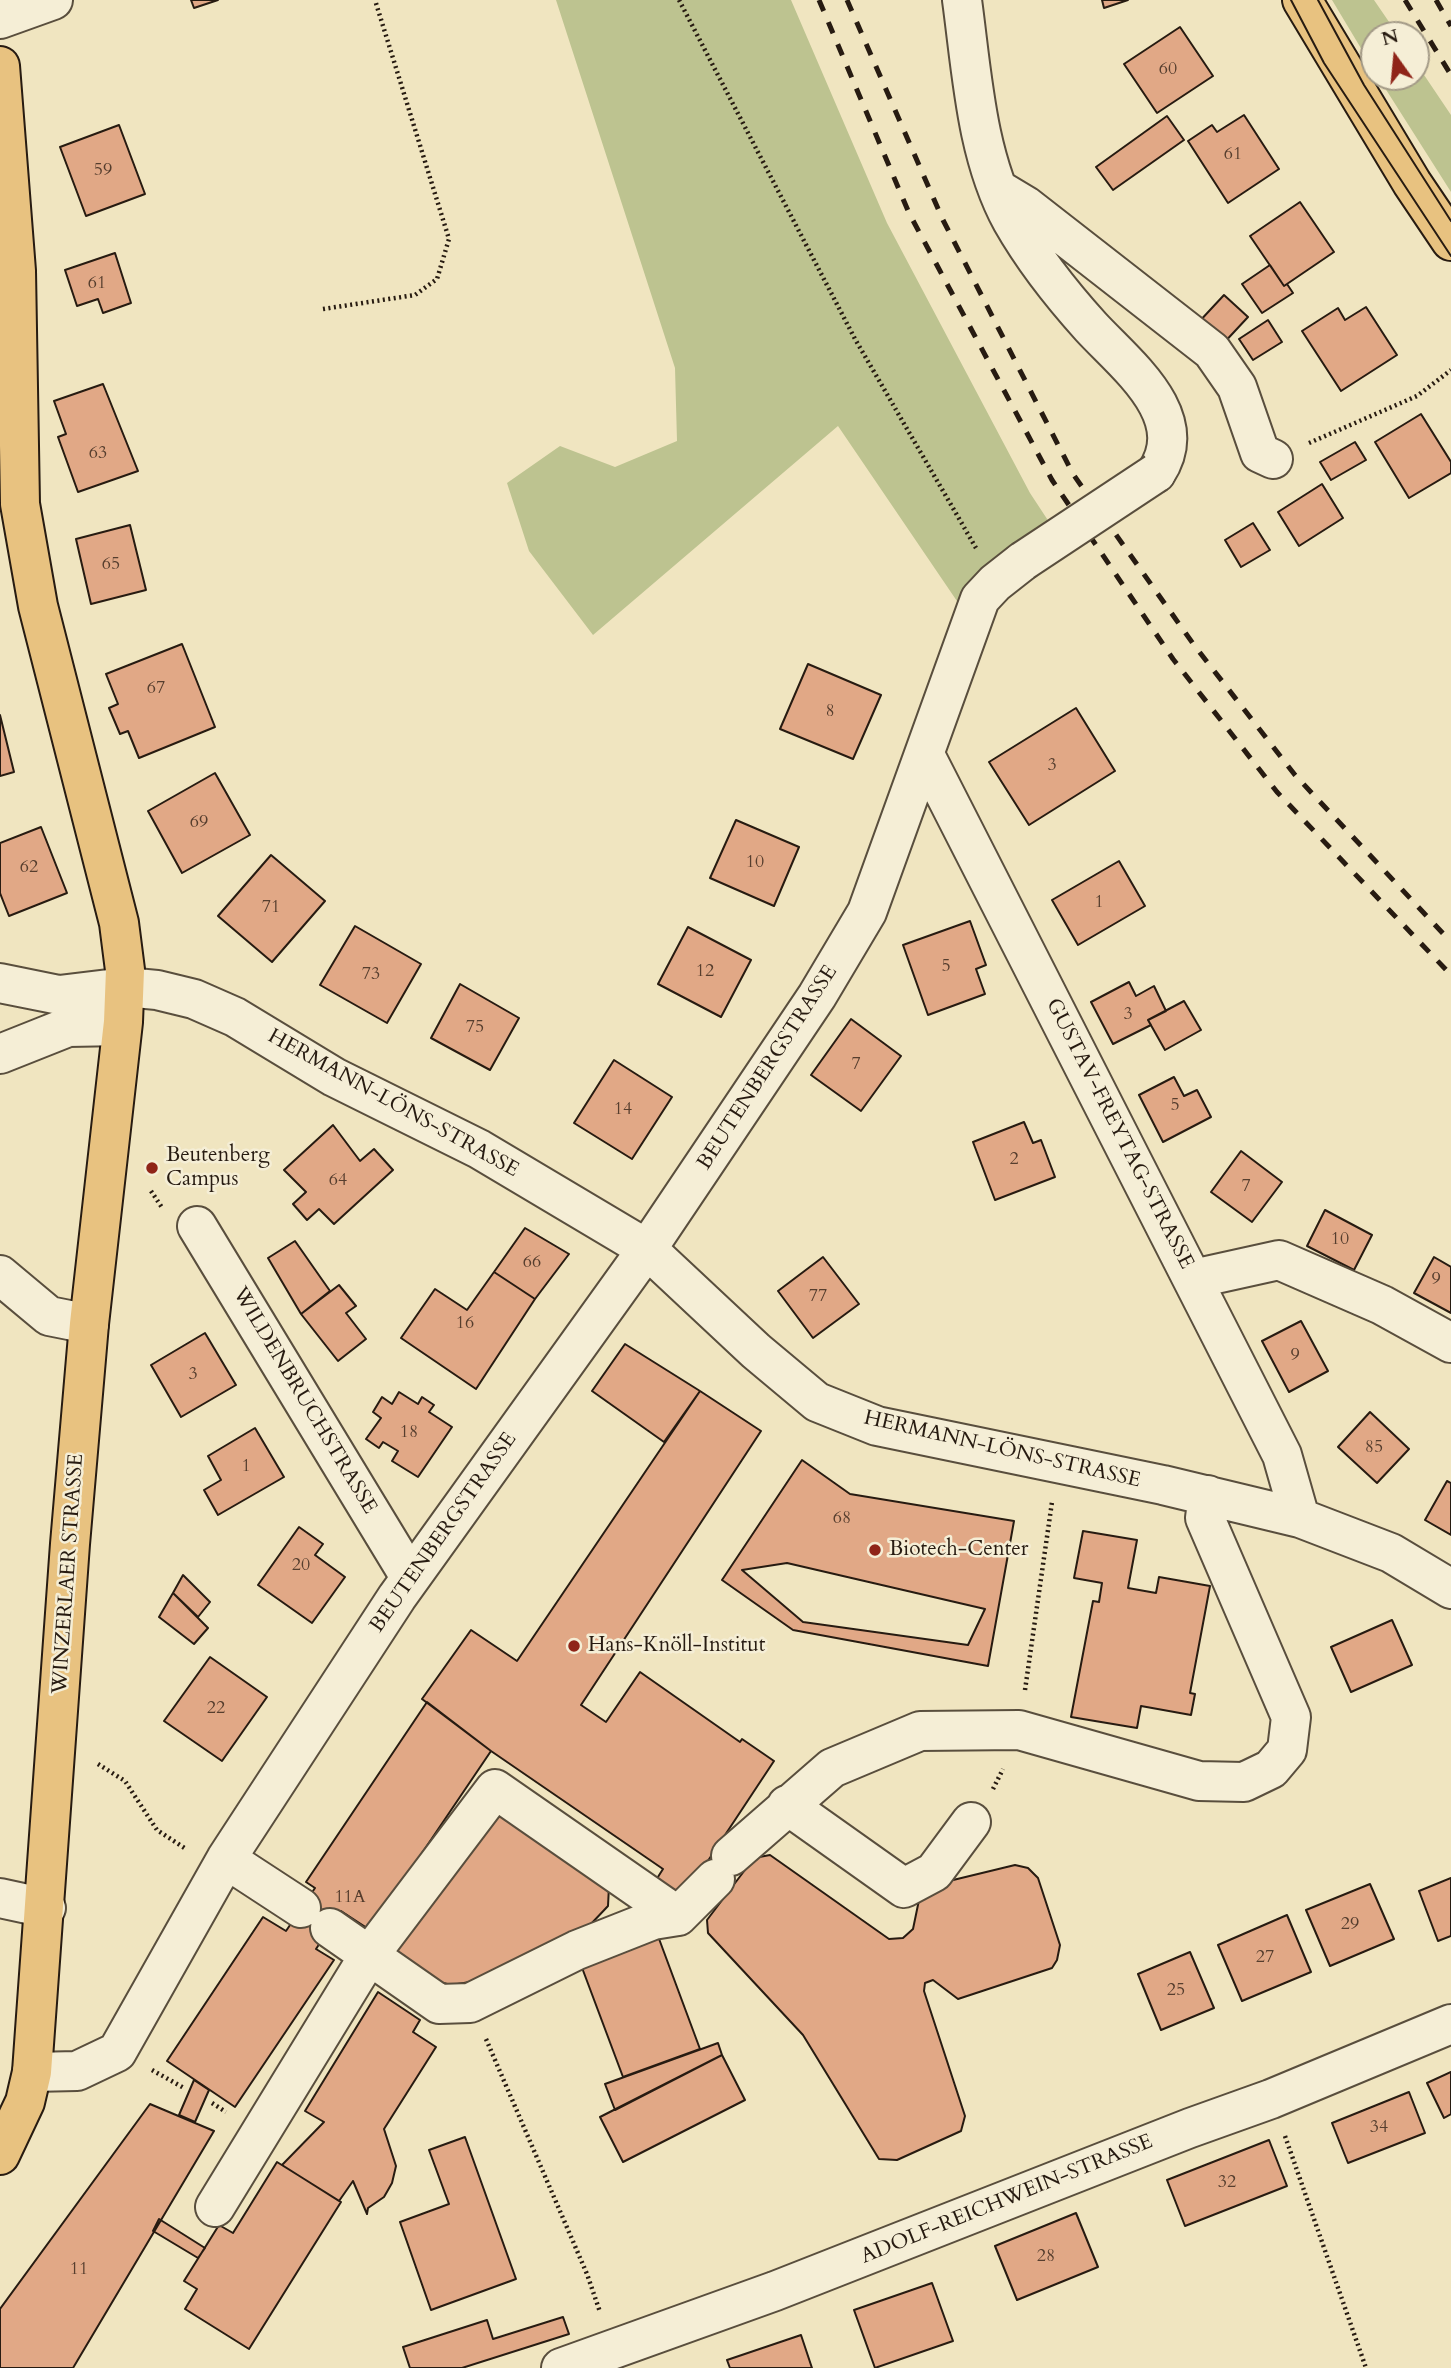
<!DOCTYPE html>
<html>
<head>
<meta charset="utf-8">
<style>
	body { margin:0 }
	#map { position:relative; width:1451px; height:2368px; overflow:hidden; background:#f0e5c0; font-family:Cardo,serif }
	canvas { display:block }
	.north { position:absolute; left:1360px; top:21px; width:70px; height:70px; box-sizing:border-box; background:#f5eed6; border:2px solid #a39a87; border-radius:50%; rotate:345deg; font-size:19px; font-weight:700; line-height:28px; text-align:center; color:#271b11 }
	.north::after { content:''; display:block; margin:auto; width:24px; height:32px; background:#8f2418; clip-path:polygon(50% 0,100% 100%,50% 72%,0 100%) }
</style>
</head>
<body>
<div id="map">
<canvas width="1451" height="2368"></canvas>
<div class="north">N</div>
</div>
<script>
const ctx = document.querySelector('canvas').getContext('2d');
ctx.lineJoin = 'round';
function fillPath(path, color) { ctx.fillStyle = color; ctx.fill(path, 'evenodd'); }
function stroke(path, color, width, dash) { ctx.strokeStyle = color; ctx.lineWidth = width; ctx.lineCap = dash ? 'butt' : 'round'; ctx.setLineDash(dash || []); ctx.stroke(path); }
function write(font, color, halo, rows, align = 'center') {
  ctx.font = font + ' Cardo,serif'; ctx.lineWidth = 5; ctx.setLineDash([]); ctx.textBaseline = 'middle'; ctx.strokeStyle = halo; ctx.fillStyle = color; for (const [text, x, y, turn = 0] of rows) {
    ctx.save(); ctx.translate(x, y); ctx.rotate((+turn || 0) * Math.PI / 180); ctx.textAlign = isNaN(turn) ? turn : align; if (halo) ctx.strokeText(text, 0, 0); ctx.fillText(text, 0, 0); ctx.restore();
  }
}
fillPath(new Path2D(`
	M556 0H791L887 223 1030 493 1053 528 961 607 838 426 593 635 529 551 507 483 560 446 615 467 677 441 675 368Z
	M1332 0H1374L1398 35H1374V70Z
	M1416 63 1451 115V192L1378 77H1416Z`), '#bdc390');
const building = new Path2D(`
	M191 0H218L194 8Z
	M1102 0H1128L1104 8Z
	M1180 27 1213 76 1157 113 1124 64Z
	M1244 115 1279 169 1228 203 1188 141 1212 125 1217 132Z
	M1167 116 1184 140 1113 190 1096 167Z
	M119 125 145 194 86 216 60 147Z
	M1300 202 1334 252 1284 286 1250 236Z
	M115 253 131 303 103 313 98 299 77 306 65 270Z
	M1270 265 1284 286 1287 284 1293 293 1262 313 1242 284Z
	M1224 295 1248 317 1221 346 1197 324Z
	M1366 307 1397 355 1341 391 1302 331 1338 308 1345 320Z
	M1268 320 1282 342 1253 360 1239 339Z
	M103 384 138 471 78 492 58 437 66 434 54 401Z
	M1421 414 1451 462V473L1409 498 1375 442Z
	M1355 442 1366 460 1331 480 1320 462Z
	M1322 484 1343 518 1299 546 1278 512Z
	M1253 523 1270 550 1241 567 1225 540Z
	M130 525 146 590 91 604 76 539Z
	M182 644 215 727 139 758 128 731 120 734 109 708 118 704 106 674Z
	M808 664 881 695 853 759 780 729Z
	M1076 708 1115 771 1029 825 989 762Z
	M0 715 14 772 0 776Z
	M215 773 250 835 182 873 148 811Z
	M736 820 799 847 774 906 710 878Z
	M41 827 67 893 9 916 0 893V843Z
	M271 855 325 901 272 962 218 916Z
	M1119 861 1145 906 1078 945 1052 900Z
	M970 921 986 965 976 969 985 994 928 1015 903 945Z
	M355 926 421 964 387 1023 320 985Z
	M688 927 751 960 721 1017 658 984Z
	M1129 982 1136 996 1154 986 1166 1011 1148 1020 1151 1025 1113 1044 1091 1002Z
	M460 984 519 1018 490 1070 431 1038Z
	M1184 1001 1201 1030 1165 1050 1148 1020Z
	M851 1019 901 1056 861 1111 811 1075Z
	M614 1060 672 1097 632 1159 574 1123Z
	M1174 1077 1184 1096 1197 1090 1211 1117 1163 1142 1139 1095Z
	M1024 1122 1033 1143 1041 1140 1055 1177 995 1200 973 1142Z
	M333 1125 360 1161 374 1149 393 1170 334 1224 319 1209 307 1220 293 1204 306 1192 284 1170Z
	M1241 1151 1282 1182 1252 1222 1211 1192Z
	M1325 1210 1372 1235 1354 1270 1307 1246Z
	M525 1228 569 1254 535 1299 494 1272Z
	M295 1241 330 1291 301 1314 268 1258Z
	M823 1257 859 1304 813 1338 778 1291Z
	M1434 1257 1451 1267V1313L1414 1293Z
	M494 1272 535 1299 476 1389 401 1338 435 1289 467 1310Z
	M339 1285 356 1306 346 1313 366 1339 338 1361 301 1314Z
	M1301 1321 1328 1371 1289 1392 1262 1341Z
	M205 1333 236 1385 181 1417 151 1365Z
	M625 1344 700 1391 664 1442 592 1391Z
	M700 1391 761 1431 581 1705 606 1722 640 1672 740 1742 742 1739 774 1761 688 1891 680 1893 656 1880 663 1869 491 1751 422 1699 471 1630 517 1661Z
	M399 1392 418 1404 422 1397 434 1405 429 1412 452 1427 418 1477 392 1461 398 1451 383 1442 379 1448 366 1439 381 1418 373 1412 382 1397 392 1404Z
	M1370 1412 1409 1449 1377 1483 1338 1447Z
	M255 1428 284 1477 218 1515 204 1490 221 1480 208 1456Z
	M802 1460 850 1494 1014 1521 988 1666 793 1630 722 1580Z
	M1447 1481 1451 1483V1535L1425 1520Z
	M299 1527 323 1544 315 1555 345 1577 312 1623 258 1585Z
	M1083 1531 1137 1540 1128 1588 1156 1593 1159 1577 1210 1586 1190 1693 1195 1694 1191 1715 1141 1706 1137 1728 1071 1717 1093 1601 1099 1602 1102 1583 1074 1578Z
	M787 1563 985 1609 968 1645 803 1622 742 1570Z
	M183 1575 210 1602 198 1617 173 1593Z
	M173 1593 208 1628 194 1644 159 1617Z
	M1392 1620 1412 1665 1351 1692 1331 1647Z
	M210 1657 267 1697 222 1761 164 1721Z
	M427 1702 491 1751 370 1930 341 1911 316 1949 334 1960 235 2107 167 2061 263 1917 286 1931 315 1888 306 1882Z
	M495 1796 609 1886 608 1906 590 1925 470 1982 451 1985 436 1981 391 1947Z
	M770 1855 889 1939 903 1938 913 1929 919 1900 949 1881 1015 1865 1028 1868 1038 1878 1060 1945 1057 1960 1052 1968 958 1999 933 1980 925 1983 924 1991 965 2116 961 2131 897 2160 879 2159 803 2035 708 1933 707 1920 754 1858Z
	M1451 1878V1936L1438 1941 1419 1891Z
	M1370 1884 1394 1939 1330 1966 1306 1910Z
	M1287 1915 1311 1972 1242 2001 1218 1945Z
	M655 1928 700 2049 623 2077 578 1957Z
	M1190 1952 1214 2008 1161 2030 1138 1974Z
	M378 1992 420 2020 413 2032 436 2047 384 2129 396 2166 392 2183 384 2197 368 2208 367 2214 353 2181 339 2201 282 2165 324 2122 305 2111Z
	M718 2043 722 2055 615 2110 605 2084Z
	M722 2055 745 2100 623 2162 600 2117Z
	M1451 2072V2114L1444 2118 1427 2083Z
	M194 2080 209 2090 195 2122 179 2115Z
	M1409 2092 1425 2133 1348 2163 1332 2123Z
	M150 2104 214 2131 73 2368H0V2309Z
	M465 2137 516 2279 431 2310 400 2222 449 2204 429 2150Z
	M1269 2140 1287 2186 1185 2226 1167 2180Z
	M277 2162 341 2202 249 2349 185 2309 197 2289 184 2281 219 2225 233 2233Z
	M1076 2213 1098 2267 1017 2300 995 2246Z
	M159 2219 205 2248 198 2258 153 2231Z
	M932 2283 953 2341 875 2368 854 2310Z
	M563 2317 569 2334 462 2368H410L403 2347 487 2320 493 2339Z
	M801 2335 812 2368H730L727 2360Z`);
fillPath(building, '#e1a886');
stroke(building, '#271b11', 2);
const minor = new Path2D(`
	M962 0C972 73 976 155 1012 221 1033 258 1063 296 1091 327 1126 365 1194 416 1156 473
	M0 19 53 0
	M1001 191 1026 206 1212 351 1237 387 1260 453 1273 459
	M925 755 1282 1455 1300 1518
	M0 983 59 995 125 987 157 990 194 999 235 1017 334 1077 479 1149 647 1249 756 1351 817 1402 877 1426 1163 1485 1300 1518 1391 1553 1451 1589
	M0 1054 68 1027 122 1026
	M197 1226 410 1577
	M0 1275 49 1316 89 1324
	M1193 1279 1279 1260 1382 1305 1451 1343
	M787 1805 904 1888 934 1872 971 1822
	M731 1856 832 1768 920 1731 1019 1730 1199 1781 1244 1782 1271 1769 1287 1750 1291 1717 1205 1518 1208 1495
	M226 1859 301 1908
	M0 1898 46 1908
	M330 1928 439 2004 470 2003 577 1950 653 1920 678 1916 715 1879
	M32 2072 77 2071 117 2052 226 1859 397 1597 647 1249 817 996 867 912 980 599 995 583 1023 561
	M215 2207 368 1957 495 1789 678 1916
	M561 2368 775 2291 1190 2128 1271 2099 1451 2024`);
const major = new Path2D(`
	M1302 0 1412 183 1451 241
	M0 66 16 271 20 504 38 606 119 923 125 970 123 1022 89 1324 70 1544 32 2072 25 2102 0 2155`);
stroke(minor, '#594e3d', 42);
stroke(major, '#271b11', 42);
stroke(new Path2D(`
	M679 0 855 339 976 548
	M323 309 415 295 437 279 449 239 375 0
	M1309 443 1417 396 1451 370
	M151 1191 163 1209
	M1025 1690 1052 1502
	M98 1764 125 1781 157 1830 186 1849
	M993 1789 1003 1769
	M486 2039 587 2274 600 2312
	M152 2070 184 2088
	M212 2103 226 2112
	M1285 2136 1366 2368`), '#271b11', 4.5, [2, 3.5]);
stroke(minor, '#f5eed6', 38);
stroke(major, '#e8c280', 38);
stroke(new Path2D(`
	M1291 0 1324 63 1451 256
	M1318 0 1364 85 1451 221`), '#271b11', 2);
stroke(new Path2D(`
	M819 0 909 213 1052 480 1173 659 1277 792 1451 975
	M847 0 943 220 1073 474 1194 645 1295 775 1451 942
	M1405 0 1451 75
	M1436 0 1451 26`), '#271b11', 5, [12, 12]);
const minorBridge = new Path2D(`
	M1023 561 1156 473`);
stroke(minorBridge, '#594e3d', 42, []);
stroke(minorBridge, '#f5eed6', 38);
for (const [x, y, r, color] of [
	[152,1168,7,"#8f2418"],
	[875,1550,7,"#8f2418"],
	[574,1646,7,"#8f2418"]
]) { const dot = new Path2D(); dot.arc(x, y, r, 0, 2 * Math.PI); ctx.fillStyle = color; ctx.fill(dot); stroke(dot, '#f5eed6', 2.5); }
write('18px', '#563e2e', null, [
	["60",1168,70],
	["61",1233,155],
	["59",103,171],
	["61",97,284],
	["63",98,454],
	["65",111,565],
	["67",156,689],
	["8",830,712],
	["3",1052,766],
	["69",199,823],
	["10",755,863],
	["62",29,868],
	["1",1099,903],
	["71",271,908],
	["5",946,967],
	["12",705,972],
	["73",371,975],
	["3",1128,1015],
	["75",475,1028],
	["7",856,1065],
	["5",1175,1106],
	["14",623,1110],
	["2",1014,1160],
	["64",338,1181],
	["7",1246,1187],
	["10",1340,1240],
	["66",532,1263],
	["9",1436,1280],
	["77",818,1297],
	["16",465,1324],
	["9",1295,1356],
	["3",193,1375],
	["18",409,1433],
	["85",1374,1448],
	["1",246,1467],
	["68",842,1519],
	["20",301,1566],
	["22",216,1709],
	["11A",350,1898],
	["29",1350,1925],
	["27",1265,1958],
	["25",1176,1991],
	["34",1379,2128],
	["32",1227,2183],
	["28",1046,2257],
	["11",79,2270]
]);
write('21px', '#271b11', '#f5eed6', [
	["BEUTENBERGSTRASSE",768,1068,-57],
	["HERMANN-LÖNS-STRASSE",393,1104,29],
	["GUSTAV-FREYTAG-STRASSE",1119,1134,63],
	["WILDENBRUCHSTRASSE",304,1401,59],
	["HERMANN-LÖNS-STRASSE",1002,1450,13],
	["BEUTENBERGSTRASSE",444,1533,-55],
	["WINZERLAER STRASSE",69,1574,-86],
	["ADOLF-REICHWEIN-STRASSE",1007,2200,-22]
]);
write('21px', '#271b11', '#f5eed6', [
	["Beutenberg",166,1156],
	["Campus",166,1180],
	["Biotech-Center",889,1550],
	["Hans-Knöll-Institut",588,1646]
], 'left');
</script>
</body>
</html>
